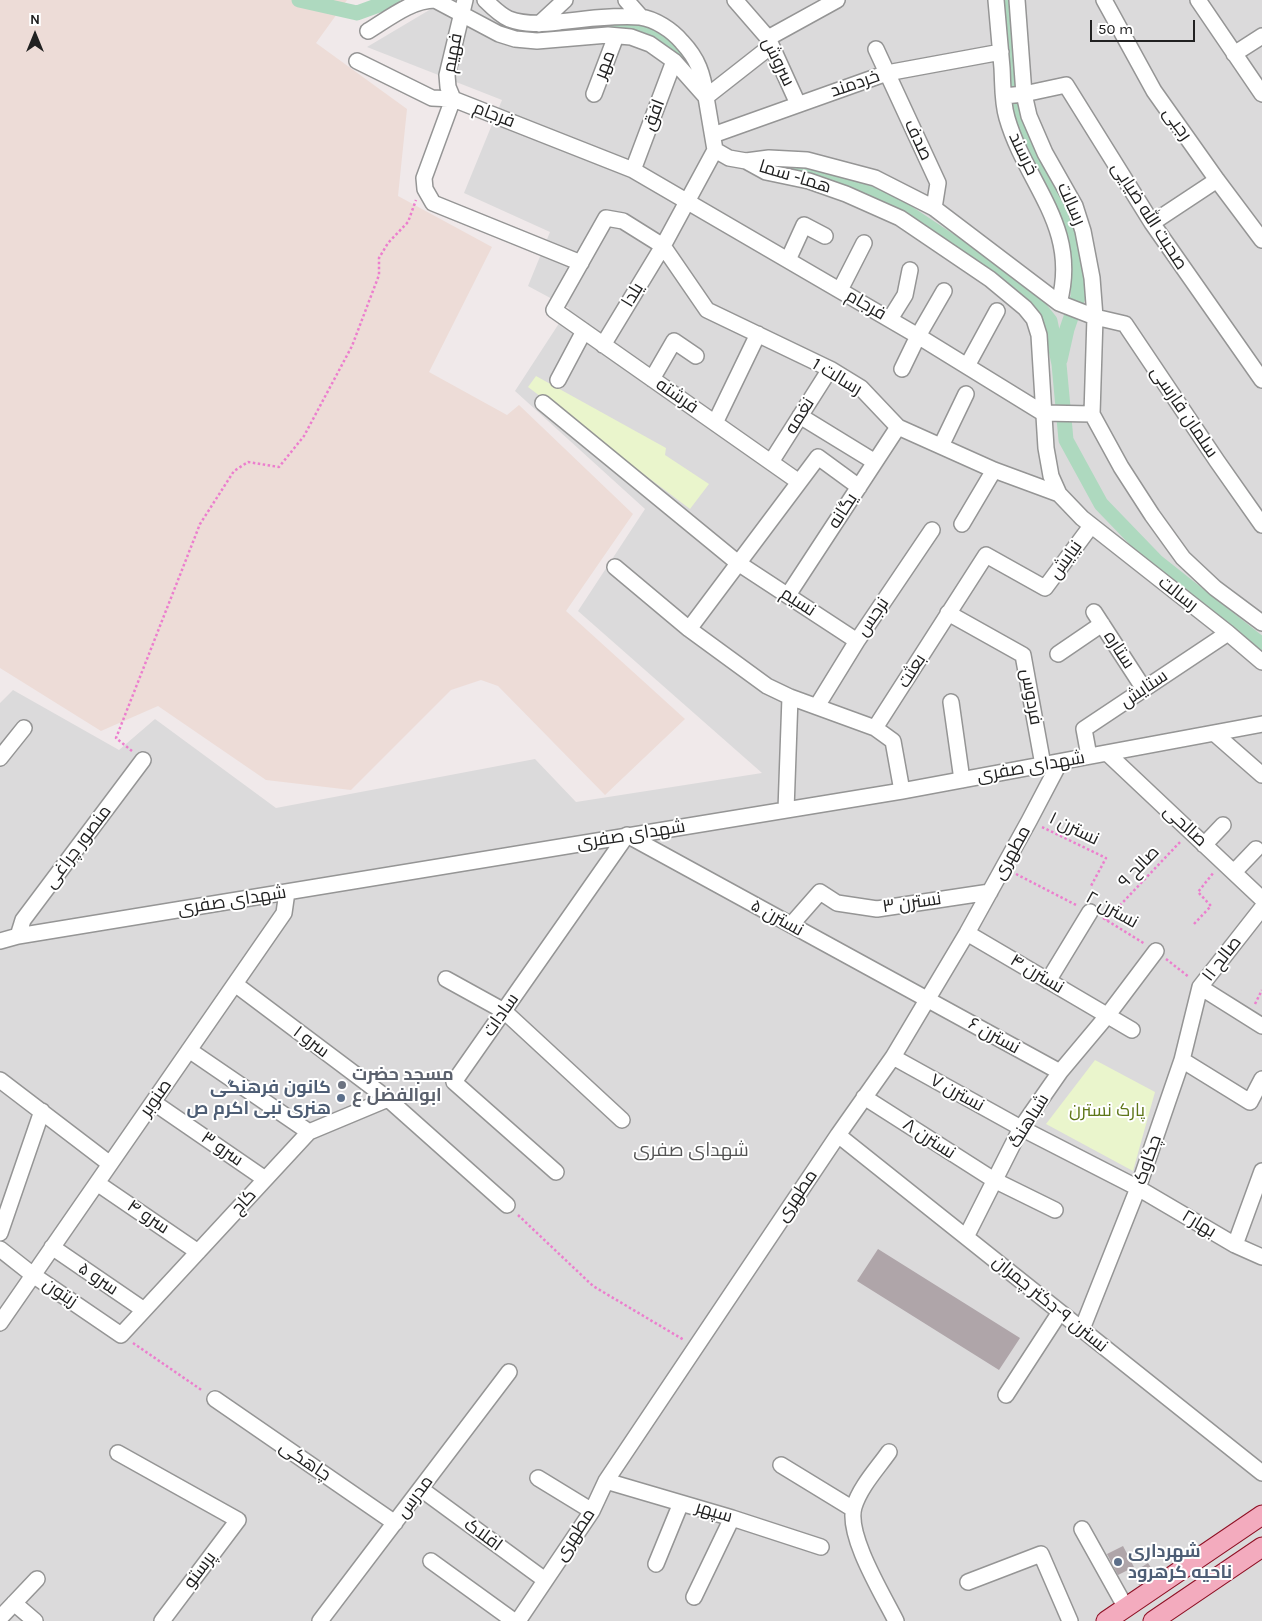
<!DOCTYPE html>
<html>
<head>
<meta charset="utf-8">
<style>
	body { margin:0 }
	#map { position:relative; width:1262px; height:1621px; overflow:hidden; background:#f0e9ea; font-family:Karla,sans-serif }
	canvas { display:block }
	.north { position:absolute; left:10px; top:10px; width:50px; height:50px; -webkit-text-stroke:4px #fff; paint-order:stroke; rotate:0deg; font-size:14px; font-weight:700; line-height:20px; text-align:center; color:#212121 }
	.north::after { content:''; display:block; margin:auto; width:18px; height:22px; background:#212121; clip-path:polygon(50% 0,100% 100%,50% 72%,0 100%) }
	.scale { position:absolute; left:1090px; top:20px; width:105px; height:22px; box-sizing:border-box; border:2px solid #212121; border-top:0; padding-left:6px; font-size:15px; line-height:18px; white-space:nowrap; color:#212121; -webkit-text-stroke:4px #fff; paint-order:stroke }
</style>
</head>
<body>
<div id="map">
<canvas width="1262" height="1621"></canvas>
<div class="north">N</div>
<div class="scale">50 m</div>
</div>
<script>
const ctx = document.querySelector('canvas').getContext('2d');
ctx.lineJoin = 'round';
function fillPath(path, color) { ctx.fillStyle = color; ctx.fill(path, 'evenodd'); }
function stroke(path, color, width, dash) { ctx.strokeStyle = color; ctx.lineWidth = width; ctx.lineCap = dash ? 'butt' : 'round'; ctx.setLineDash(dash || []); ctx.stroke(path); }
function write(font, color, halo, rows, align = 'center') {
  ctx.font = font + ' Karla,Cairo,sans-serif'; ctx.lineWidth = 4; ctx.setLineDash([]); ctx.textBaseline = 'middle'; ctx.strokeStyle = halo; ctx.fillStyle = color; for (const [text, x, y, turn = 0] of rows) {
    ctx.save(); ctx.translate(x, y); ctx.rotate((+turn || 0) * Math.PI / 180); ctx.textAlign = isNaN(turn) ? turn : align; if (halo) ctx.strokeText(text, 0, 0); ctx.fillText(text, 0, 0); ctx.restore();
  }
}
fillPath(new Path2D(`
	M439 0H1262V1621H0V703L13 690 119 750 155 719 276 808 535 759 576 802 762 773 578 611 645 509 515 391 569 308 528 286 550 232 464 193 502 100 367 47 431 9Z`), '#dbdadb');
fillPath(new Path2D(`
	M0 0H347L316 43 407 109 398 196 492 247 429 372 507 415 519 405 633 514 566 611 685 719 605 795 498 686 481 680 451 690 351 790 266 780 158 706 101 731 0 668Z`), '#eddcd7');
fillPath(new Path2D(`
	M536 376 666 448 665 455 709 484 690 509 528 387Z
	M1095 1060 1155 1092 1133 1171 1046 1124Z`), '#eaf5cc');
stroke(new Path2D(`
	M299 0 357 13 393 0
	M1005 0 1013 103 1018 123 1028 147 1063 214 1073 247 1079 275 1078 297 1067 329 1060 360
	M528 30C540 30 551 31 563 31 573 30 583 27 593 26 621 24 665 24 681 51
	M770 164 809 171 890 201 1000 274 1038 306 1050 321 1059 364 1066 440 1101 504 1157 562 1262 645`), '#aed9bf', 15);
fillPath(new Path2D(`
	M878 1249 1020 1338 999 1370 857 1281Z
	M1123 1546 1134 1567 1118 1575 1107 1554Z
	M1148 1563 1155 1574 1139 1585 1132 1573Z`), '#afa5a9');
const minor = new Path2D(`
	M465 0 447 75 448 87 453 99 424 178 425 189 433 203 581 263
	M485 0C492 7 500 15 509 19 525 25 542 24 559 22 584 19 614 15 640 17 655 19 672 30 682 42 698 59 703 74 706 97
	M626 0 641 17
	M735 0 768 38 798 104
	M996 0C998 23 1000 46 1002 68 1003 84 1002 102 1007 118 1026 184 1080 227 1059 303
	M1017 0 1024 94 1029 116 1045 153 1075 206 1083 231 1092 278 1095 317 1092 414 1121 467 1152 515 1183 558 1215 588 1262 623
	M1104 0 1154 91 1217 180 1262 240
	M1198 0 1262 94
	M539 24 565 0
	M368 31C388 19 411 0 435 0L499 34 515 39 537 41 608 35 631 37 650 44 674 61 706 97 715 150
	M768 38 837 0
	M876 49 938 183 934 208
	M1234 54 1262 36
	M357 61 432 98 453 99 633 170 918 336 1043 413
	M594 94 616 36
	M1004 96 1024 94 1066 85 1152 223 1262 380
	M706 97 771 46
	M713 135 887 73 1001 52
	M715 150 729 158 746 161 766 172 809 181 846 194 900 218 990 279 1025 308 1034 319 1039 335 1046 448 1051 476 1059 494 1082 518 1228 633 1262 662
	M746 161 769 158 807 160 875 178 934 208 1059 303 1095 317 1125 324 1217 461 1262 525
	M633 170 674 61
	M1152 223 1217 180
	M788 260 804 225 825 236
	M840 290 864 243
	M890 319 905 295 910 270
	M603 345 663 246 715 150
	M967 366 997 311
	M902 369 918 336 944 291
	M652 379 674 341 696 356
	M558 380 584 331
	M543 403 738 563 857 641
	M1043 413 1092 414
	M800 416 875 462
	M715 423 758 334
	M941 446 966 394
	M771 462 830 369
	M799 482 554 310 606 218 623 221 663 246 707 310 830 369 861 388 898 427 994 470 1059 494
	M962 524 994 470
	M615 567 689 629 767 686 790 697 875 728 893 741 902 791
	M788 595 898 427
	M1094 612 1144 689
	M948 613 1023 655 1043 765
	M689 629 818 457 859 487
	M1058 654 1102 624
	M951 702 962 780
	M817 706 857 641 932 530
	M875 728 986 555 1045 588 1091 526
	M1214 733 1262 775
	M1107 753 1262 899
	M1089 756 1084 729 1228 633
	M0 758 24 728
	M786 810 790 697
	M1204 845 1223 825
	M1234 872 1256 849
	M791 925 820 892 837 903 877 909 990 892
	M967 933 1132 1030
	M18 936 23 920 143 760
	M0 941 18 936 902 791 1262 724
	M446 979 504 1011 622 1120
	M1048 981 1090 912
	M235 984 388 1099 507 1205
	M1200 987 1262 1026
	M189 1050 309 1132
	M893 1057 1021 1128 1138 1188 1235 1245 1262 1257
	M1182 1060 1250 1102 1262 1079
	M0 1080 110 1164
	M864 1097 994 1180 1055 1210
	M153 1102 265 1179
	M838 1135 1262 1473
	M556 1172 454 1082 627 835 1060 1072
	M97 1183 198 1252
	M0 1233 42 1111
	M966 1237 1021 1128 1060 1072 1107 1016 1156 951
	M1235 1245 1262 1171
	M52 1247 144 1310
	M0 1249 33 1275 121 1335 309 1132 388 1099
	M0 1323 284 913 287 892
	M1082 1329 1138 1188 1182 1060 1200 987 1262 908
	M1006 1395 1060 1312
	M215 1399 395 1523
	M889 1452C877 1469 860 1487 854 1507 846 1535 883 1595 896 1621
	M118 1453 238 1520 162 1621
	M781 1465 853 1509
	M538 1478 592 1511
	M606 1481 732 1518 821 1547
	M421 1489 545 1580
	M1082 1529 1126 1608
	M431 1561 514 1621
	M656 1564 681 1503
	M968 1582 1041 1554 1070 1621
	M694 1597 732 1518
	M14 1603 35 1621
	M0 1618 37 1579
	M320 1621 509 1372
	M518 1621 592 1511 606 1481 838 1135 893 1057 967 933 1029 821 1060 762`);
const major = new Path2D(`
	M1106 1621 1262 1515
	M1153 1621 1262 1547`);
stroke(minor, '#959595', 18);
stroke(major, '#8e1024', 21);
stroke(new Path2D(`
	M132 751 116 738 200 524 234 471 248 462 279 467 304 436 352 346 379 275V258L388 243 408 222 416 200
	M1042 827 1106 858 1091 886
	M1016 874 1078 906
	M1103 918 1145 944
	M1106 920 1181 841
	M1194 924 1211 906 1198 892 1214 872
	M1166 959 1189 977
	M1255 1004 1262 990
	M518 1215 593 1286 684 1340
	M133 1343 203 1391`), '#ec7ece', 2.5, [2.5, 2.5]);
stroke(minor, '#fff', 15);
stroke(major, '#f3abbe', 19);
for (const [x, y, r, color] of [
	[342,1085,5,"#6b7280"],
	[341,1098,5,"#5c6f8a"],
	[1118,1562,5,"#5c6f8a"]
]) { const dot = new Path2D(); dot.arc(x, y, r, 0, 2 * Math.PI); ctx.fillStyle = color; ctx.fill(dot); stroke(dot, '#fff', 2); }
write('18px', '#212121', '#fff', [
	["فهیم",453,53,-79],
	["سروش",778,62,64],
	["مهر",605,65,-69],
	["خردمند",855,84,-19],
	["فرجام",494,115,21],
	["افق",654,115,-69],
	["رجبی",1177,124,55],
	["صدف",918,140,65],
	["خرسند",1023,154,65],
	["هما- سما",795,177,17],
	["رسالت",1071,204,66],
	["صحبت الله ضیایی",1149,216,57],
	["یلدا",633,295,-59],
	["فرجام",866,305,30],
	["رسالت 1",837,377,31],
	["فرشته",677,396,35],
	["سلمان فارسی",1184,412,56],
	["نغمه",800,416,-58],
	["یگانه",843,511,-57],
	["نیایش",1066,560,-54],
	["رسالت",1178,594,38],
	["نسیم",798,602,33],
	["نرجس",873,617,-56],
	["ستاره",1119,650,57],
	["بعثت",912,671,-58],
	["ستایش",1144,689,-34],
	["فردوس",1031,697,80],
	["شهدای صفری",1031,767,-10],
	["صالحی",1185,826,43],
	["نسترن ۱",1074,829,26],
	["شهدای صفری",631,835,-9],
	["منصور چراغی",78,847,-53],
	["مطهری",1012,853,-61],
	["صالح ۹",1139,867,-46],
	["شهدای صفری",232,901,-9],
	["نسترن ۳",912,903,-8],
	["نسترن ۲",1112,910,29],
	["نسترن ۵",777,918,29],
	["صالح ۱۱",1222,959,-52],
	["نسترن ۴",1037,974,31],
	["سادات",501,1015,-55],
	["نسترن ۶",994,1036,29],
	["سرو ۱",311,1042,37],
	["نسترن ۷",957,1093,29],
	["صنوبر",156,1098,-55],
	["شباهنگ",1029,1121,-58],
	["نسترن ۸",929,1139,33],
	["سرو ۳",222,1149,35],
	["چکاوک",1148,1160,-71],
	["مطهری",797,1196,-56],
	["کاج",244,1202,-47],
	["سرو ۴",148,1217,34],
	["بهار۲",1199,1224,31],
	["سرو ۵",98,1279,34],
	["زیتون",60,1293,34],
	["نسترن ۹-دکتر چمران",1050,1304,39],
	["چاهکی",305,1461,34],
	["مدرس",415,1497,-53],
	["سپهر",714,1512,17],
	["افلاک",483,1535,36],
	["مطهری",575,1535,-57],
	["پرستو",200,1570,-53]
]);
write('bold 18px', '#5b616d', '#fff', [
	["مسجد حضرت",352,1075],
	["ابوالفضل ع",352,1096]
], 'left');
write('bold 18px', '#4e5e75', '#fff', [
	["کانون فرهنگی",331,1088],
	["هنری نبی اکرم ص",331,1109],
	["شهرداری",1128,1552,"left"],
	["ناحیه کرهرود",1128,1573,"left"]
], 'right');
write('18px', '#5e7618', '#fff', [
	["پارک نسترن",1107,1111]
]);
write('19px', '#545454', '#fff', [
	["شهدای صفری",691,1151]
]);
</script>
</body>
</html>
